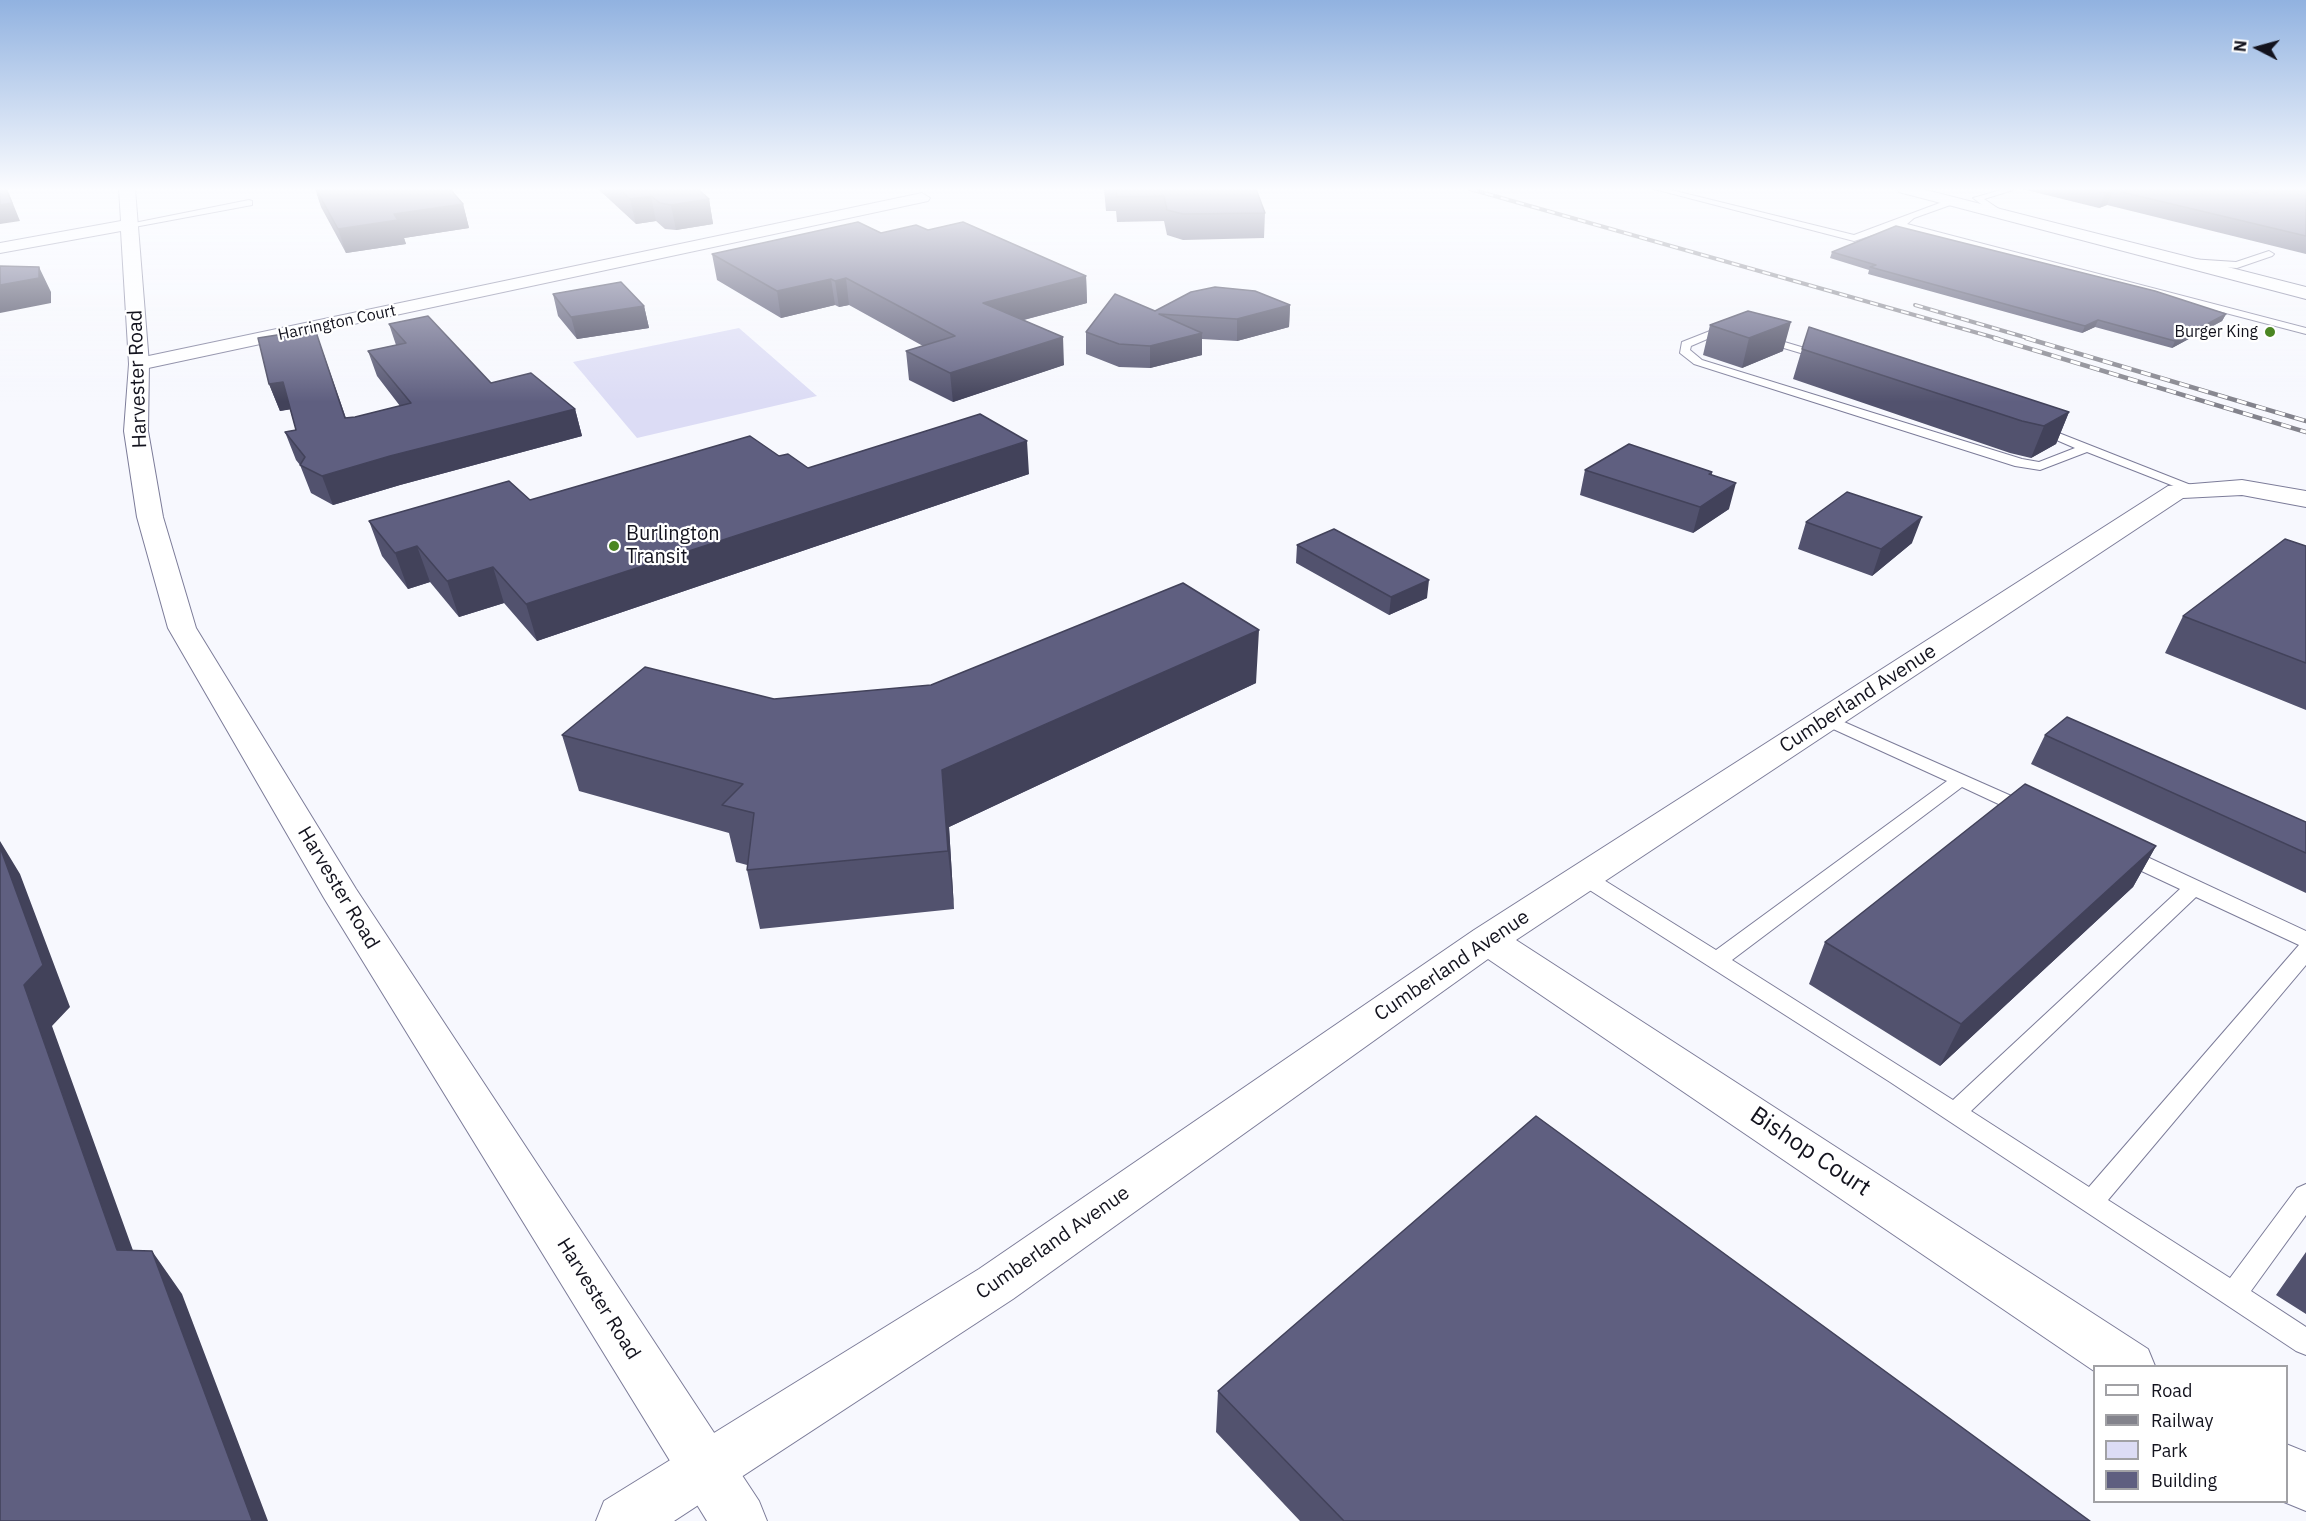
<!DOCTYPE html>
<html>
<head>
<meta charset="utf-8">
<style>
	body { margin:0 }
	#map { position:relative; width:2306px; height:1521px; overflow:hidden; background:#f7f8fe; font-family:"IBM Plex Sans",sans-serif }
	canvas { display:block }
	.legend { position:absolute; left:2093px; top:1365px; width:195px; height:138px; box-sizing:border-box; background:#fff; border:2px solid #a1a1a5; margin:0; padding:8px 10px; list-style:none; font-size:18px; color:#13131e }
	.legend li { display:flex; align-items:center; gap:12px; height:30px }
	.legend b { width:30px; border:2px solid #a1a1a5 }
	.north { position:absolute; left:2228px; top:18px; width:60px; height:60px; -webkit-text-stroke:4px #fff; paint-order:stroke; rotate:276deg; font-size:16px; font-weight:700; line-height:24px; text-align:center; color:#13131e }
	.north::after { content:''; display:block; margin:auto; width:21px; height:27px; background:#13131e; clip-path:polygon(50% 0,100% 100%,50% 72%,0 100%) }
</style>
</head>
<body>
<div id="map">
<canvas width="2306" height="1521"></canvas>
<ul class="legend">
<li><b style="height:8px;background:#fff"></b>Road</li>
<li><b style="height:8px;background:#83838c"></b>Railway</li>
<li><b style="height:16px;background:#dcdcf5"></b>Park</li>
<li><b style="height:16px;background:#5f5f80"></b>Building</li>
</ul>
<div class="north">N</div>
</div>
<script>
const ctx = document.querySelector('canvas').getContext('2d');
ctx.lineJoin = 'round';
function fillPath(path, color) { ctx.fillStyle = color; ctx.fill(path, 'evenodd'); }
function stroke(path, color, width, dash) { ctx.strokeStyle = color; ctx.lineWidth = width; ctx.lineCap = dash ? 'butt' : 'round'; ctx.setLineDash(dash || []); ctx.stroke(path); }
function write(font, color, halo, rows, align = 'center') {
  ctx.font = font + ' "IBM Plex Sans",sans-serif'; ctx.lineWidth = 4.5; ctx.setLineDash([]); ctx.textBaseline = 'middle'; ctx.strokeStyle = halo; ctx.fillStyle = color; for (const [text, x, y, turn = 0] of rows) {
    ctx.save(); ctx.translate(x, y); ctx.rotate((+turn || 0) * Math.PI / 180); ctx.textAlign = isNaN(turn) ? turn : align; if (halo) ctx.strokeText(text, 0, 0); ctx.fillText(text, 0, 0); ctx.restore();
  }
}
fillPath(new Path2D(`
	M739 328 817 396 637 438 573 362Z`), '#dcdcf5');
const lane = new Path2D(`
	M1654 189H1667L1854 235 1953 198 1957 201 1956 203 1914 218 1907 224 2306 328V334L1897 227 1854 241Z
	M2004 189 2013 190 1984 199 2002 211V215H1996L1973 198Z
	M249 200 252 201V205L129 228 124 225Z
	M2269 251 2274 254 2272 256 2237 268 2190 265 2185 262 2190 259 2236 262Z
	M1710 331 1731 330 1736 333 1731 336 1712 337 1691 346 1690 350 1702 360 2022 459 2039 462 2075 448 2031 429 2033 426H2041L2201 489 2194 493 2189 492 2087 452 2040 470 2015 466 1694 364 1680 353 1682 342Z
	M1761 335 1828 355 1830 357 1824 360 1757 340V336Z
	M1826 714 2034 806 2036 810 2034 814H2020L1962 787 1732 960 1953 1100 2180 889 2116 859 2113 854 2116 849H2130L2306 931V965L2108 1200 2230 1278 2297 1188 2306 1184V1215L2251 1291 2306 1327V1355L2296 1351 1890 1082 1577 882 1574 877 1577 872H1591L1716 950 1947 781 1820 723 1817 719ZM2196 897 2299 945 2089 1187 1971 1111Z`);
const street = new Path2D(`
	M922 193 930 198 928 201 139 370 132 368 129 364 132 360 139 358Z
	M2242 480 2306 491V507L2242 495 2183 498 1516 940 2148 1349 2155 1366H2094V1371L1488 959 1013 1299 674 1521H596L604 1501 979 1269 1474 930 2168 486Z
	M2286 1444 2306 1452V1511L2284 1502H2286Z`);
const secondary = new Path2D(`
	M119 189H135L149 364 148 431 163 517 196 628 356 889 759 1501 767 1521H707L324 898 168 628 137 517 124 431 129 364 121 231 0 253V243L121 221Z
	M1897 189H1922L2306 287V299L1899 192Z`);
stroke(lane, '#7c7c99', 2);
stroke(street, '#7c7c99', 2);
stroke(secondary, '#7c7c99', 2);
fillPath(lane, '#fff');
fillPath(street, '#fff');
fillPath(secondary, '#fff');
const railFar1 = new Path2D(`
	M1470 189 1999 339
	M1915 305 2031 339`);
const rail = new Path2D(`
	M1994 338 2306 432
	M2026 338 2306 421`);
stroke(railFar1, '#83838c', 4);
stroke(rail, '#83838c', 4.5);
stroke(railFar1, '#fff', 2, [8]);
stroke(rail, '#fff', 3, [10]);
fillPath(new Path2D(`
	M315 189H450L463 204 469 228 404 238 406 244 346 253 321 207Z
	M598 189H698L709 199 713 224 676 230 665 229 656 221 636 224Z
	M1104 189H1256L1265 213 1264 238 1183 240 1167 235 1164 221 1117 222 1116 211H1106Z
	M2022 189H2306V254L2107 205 2099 208Z
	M928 230 1086 276 1087 303 1024 320 1064 365 953 402 909 380 906 351 923 346 849 305 839 307 835 305 781 318 717 280 712 254 881 233Z
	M1832 252 2226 314 2222 321 2172 348 2095 327 2082 333 1868 274 1869 270 1830 258Z
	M553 294 644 306 649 328 577 339 558 316Z
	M1290 305 1289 327 1237 341 1202 339V355L1150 368 1119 367 1086 354V332L1155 311Z
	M1748 311 1783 351 1742 368 1703 355 1710 325Z
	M389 324 491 383 575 409 582 436 400 485 333 505 311 493 300 465 296 460 285 432 296 430 290 409 280 411 269 384 324 355 346 418 355 417 400 406 377 376 368 351 396 345Z
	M1802 349 2069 412 2056 444 2031 458 2010 453 1793 379Z
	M779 456 808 468 1029 474 537 641 504 603 459 617 430 582 408 589 382 556 369 521 530 500Z
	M1585 470 1712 472V475L1729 509 1693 533 1580 495Z
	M1806 522 1912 543 1872 576 1798 549Z
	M1297 545 1427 598 1389 615 1296 563Z
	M2306 546V710L2165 653 2183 616Z
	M1256 683 949 827 954 909 760 929 747 870V865L736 862 729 833 579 791 562 735 774 699Z
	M2045 735 2306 822V893L2031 764Z
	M2156 846 2133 887 1940 1066 1809 984 1825 942Z
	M2306 1252V1314L2276 1295Z
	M1218 1391 2090 1521H1300L1216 1432Z`), '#52526e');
fillPath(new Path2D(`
	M6 189H7L20 221 0 224V205Z
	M2245 189H2268L2239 202Z
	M2113 190 2107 205 2099 208 2105 193Z
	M651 196 656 221 636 224 630 199Z
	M709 199 713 224 676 230 671 205Z
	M463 204 469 228 404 238 406 244 346 253 338 229 394 214Z
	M39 267 51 292V303L0 313V285Z
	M1086 276 1087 303 985 330 983 303Z
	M846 278 849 305 839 307 835 281Z
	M831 279 835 305 781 318 777 291Z
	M1290 305 1289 327 1237 341V319Z
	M644 306 649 328 577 339 571 317Z
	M2226 314 2222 321 2172 348 2175 341Z
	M2098 320 2095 327 2082 333 2085 326Z
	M1791 322 1783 351 1742 368 1749 338Z
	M1202 333V355L1150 368V346Z
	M1063 337 1064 365 953 402 950 373Z
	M283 382 293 409 280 411 269 384Z
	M575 409 582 436 400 485 333 505 322 476 390 456Z
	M2069 412 2056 444 2031 458 2044 426Z
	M1027 441 1029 474 537 641 526 604Z
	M1736 483 1729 509 1693 533 1700 507Z
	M1922 517 1912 543 1872 576 1881 549Z
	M417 546 430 582 408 589 395 553Z
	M493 567 504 603 459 617 447 581Z
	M1429 580 1427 598 1389 615 1391 597Z
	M1259 630 1256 683 949 827 954 909 948 851 942 770Z
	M0 841 20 874 70 1007 52 1026 148 1292 117 1250 24 985 0 847Z
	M2156 846 2133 887 1940 1066 1961 1024Z
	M152 1251 182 1294 268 1521H251Z`), '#42425a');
const building = new Path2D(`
	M0 189H6L12 203 0 205Z
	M316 189H450L463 204 394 214 398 220 338 229Z
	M619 189H698L709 199 671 205 660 203 651 196 630 199Z
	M1116 189H1256L1265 213 1183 214 1167 210 1164 196 1117 197Z
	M2088 189H2245V190L2255 193 2264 189H2301L2302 190 2306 191V236L2113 190 2105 193Z
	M858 222 881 233 916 225 928 230 963 222 1086 276 983 303 1063 337 950 373 906 351 955 336 846 278 835 281 831 279 777 291 712 254Z
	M1896 226 2155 291 2226 314 2175 341 2098 320 2085 326 1870 267 1876 265 1832 252Z
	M0 266 39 267V278L0 285Z
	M621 282 644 306 571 317 553 294Z
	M1215 287 1255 291 1290 305 1237 319 1159 314 1202 333 1150 346 1119 344 1086 332 1115 294 1155 311 1191 292Z
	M1748 311 1791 322 1749 338 1710 325Z
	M428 316 491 383 531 373 575 409 390 456 322 476 300 465 305 457 285 432 296 430 283 382 269 384 258 338 315 329 345 418 355 417 411 403 368 351 406 343 389 324Z
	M1809 327 2069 412 2044 426 2022 421 1802 349Z
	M980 414 1027 441 526 604 493 567 447 581 417 546 395 553 369 521 509 481 530 500 750 436 779 456 788 454 808 468Z
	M1629 444 1712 472 1709 474 1736 483 1700 507 1585 470Z
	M1847 492 1922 517 1881 549 1806 522Z
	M1334 529 1429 580 1391 597 1297 545Z
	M2285 539 2306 546V663L2183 616Z
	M1183 583 1259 630 942 770 948 851 747 870 754 813 722 805 743 784 562 735 645 667 774 699 931 685Z
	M2067 717 2306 822V853L2045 735Z
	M2025 784 2156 846 1961 1024 1825 942Z
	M0 847 43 965 24 985 117 1250 152 1251 252 1520 251 1521H0Z
	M1536 1116 2090 1521H1344L1218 1391Z`);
fillPath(building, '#5f5f80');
stroke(building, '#42425a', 1.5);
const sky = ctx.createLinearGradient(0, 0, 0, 402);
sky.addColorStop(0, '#91b2e0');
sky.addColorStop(0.47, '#fbfcff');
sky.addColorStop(1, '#fbfcff00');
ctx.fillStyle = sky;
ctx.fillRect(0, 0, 2306, 402);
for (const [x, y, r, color] of [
	[2270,332,6,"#4b8622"],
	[614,546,6,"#4b8622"]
]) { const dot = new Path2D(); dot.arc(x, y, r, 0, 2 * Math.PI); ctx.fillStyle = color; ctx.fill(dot); stroke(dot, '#fff', 2); }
write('16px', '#13131e', '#fff', [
	["Harrington Court",337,323,-12]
]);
write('16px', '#13131e', '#fff', [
	["Burger King",2258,332]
], 'right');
write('20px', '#13131e', '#fff', [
	["Harvester Road",138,379,-92],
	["Cumberland Avenue",1858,699,-33],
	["Harvester Road",338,888,59],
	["Cumberland Avenue",1452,966,-34],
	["Cumberland Avenue",1053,1243,-35],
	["Harvester Road",598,1299,58]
]);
write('20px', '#13131e', '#fff', [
	["Burlington",626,534],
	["Transit",626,557]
], 'left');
write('24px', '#13131e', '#fff', [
	["Bishop Court",1810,1152,34]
]);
</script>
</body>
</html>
